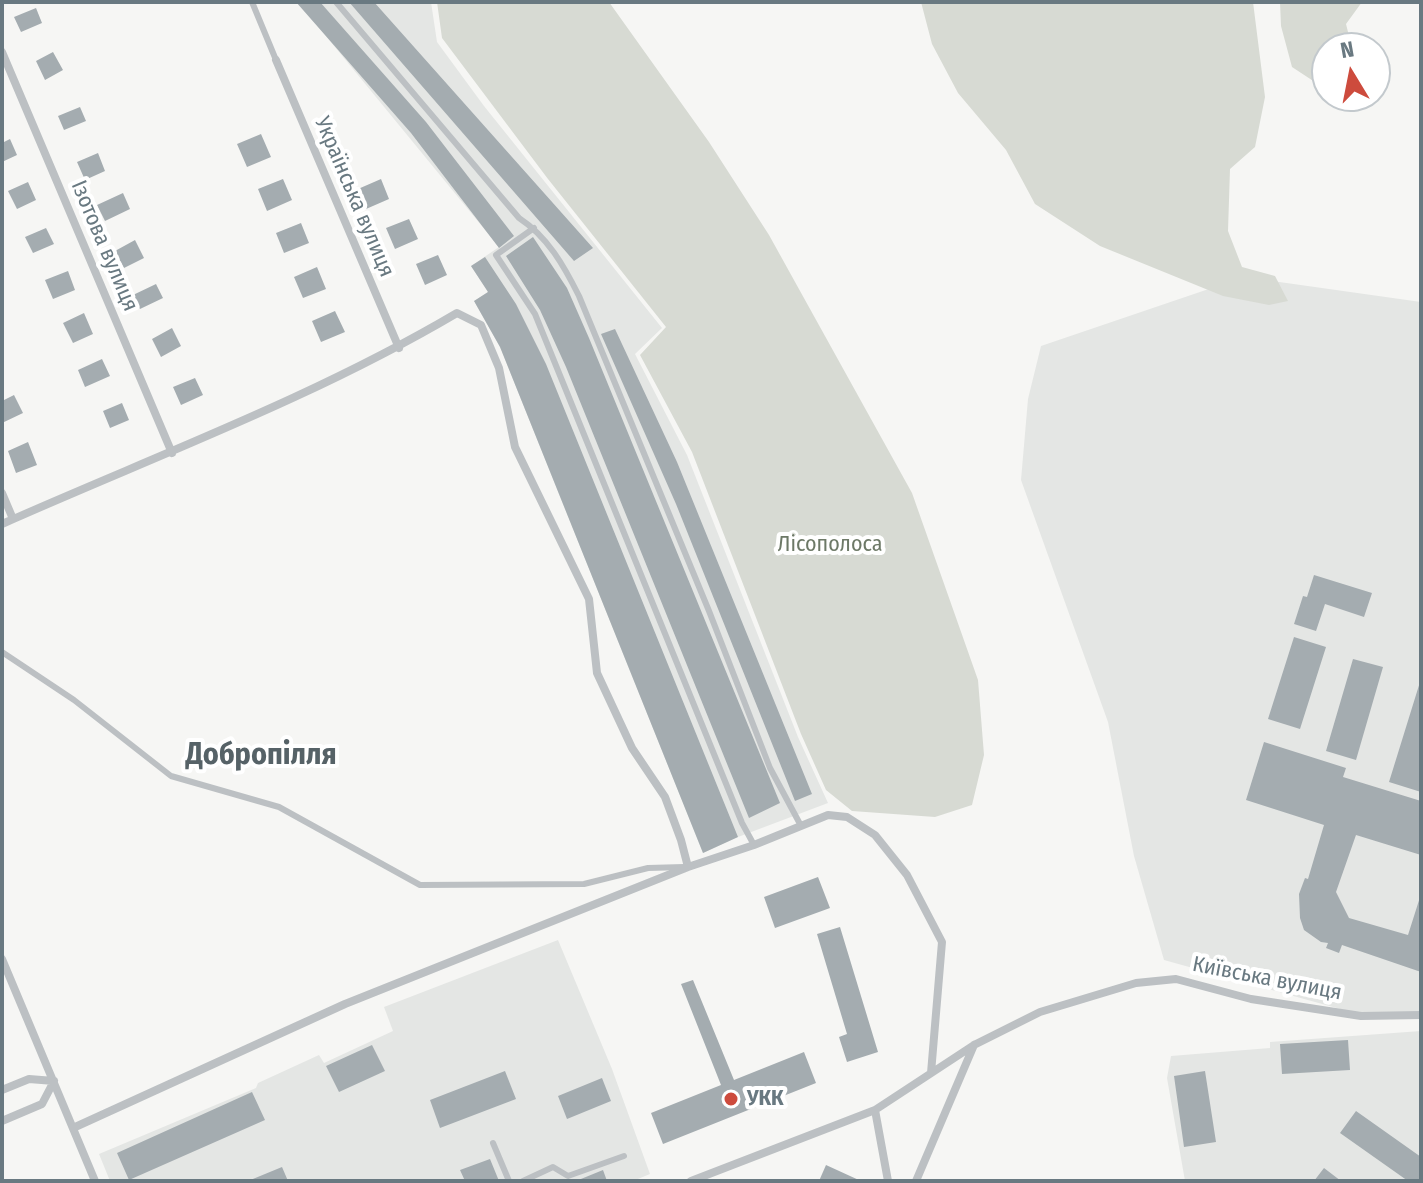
<!DOCTYPE html>
<html>
<head>
<meta charset="utf-8">
<style>
	body { margin:0 }
	#map { position:relative; width:1423px; height:1183px; overflow:hidden; background:#f6f6f4; font-family:"Fira Sans Condensed",sans-serif }
	canvas { display:block }
	.frame { position:absolute; inset:0; border:4px solid #697981; pointer-events:none }
	.north { position:absolute; left:1311px; top:32px; width:80px; height:80px; box-sizing:border-box; background:#fff; border:2px solid #c3c9cd; border-radius:50%; rotate:350deg; font-size:22px; font-weight:700; line-height:32px; text-align:center; color:#697981 }
	.north::after { content:''; display:block; margin:auto; width:28px; height:36px; background:#cd4b3d; clip-path:polygon(50% 0,100% 100%,50% 72%,0 100%) }
</style>
</head>
<body>
<div id="map">
<canvas width="1423" height="1183"></canvas>
<div class="frame"></div>
<div class="north">N</div>
</div>
<script>
const ctx = document.querySelector('canvas').getContext('2d');
ctx.lineJoin = 'round';
function fillPath(path, color) { ctx.fillStyle = color; ctx.fill(path, 'evenodd'); }
function stroke(path, color, width, dash) { ctx.strokeStyle = color; ctx.lineWidth = width; ctx.lineCap = dash ? 'butt' : 'round'; ctx.setLineDash(dash || []); ctx.stroke(path); }
function write(font, color, halo, rows, align = 'center') {
  ctx.font = font + ' "Fira Sans Condensed",sans-serif'; ctx.lineWidth = 8; ctx.setLineDash([]); ctx.textBaseline = 'middle'; ctx.strokeStyle = halo; ctx.fillStyle = color; for (const [text, x, y, turn = 0] of rows) {
    ctx.save(); ctx.translate(x, y); ctx.rotate((+turn || 0) * Math.PI / 180); ctx.textAlign = isNaN(turn) ? turn : align; if (halo) ctx.strokeText(text, 0, 0); ctx.fillText(text, 0, 0); ctx.restore();
  }
}
fillPath(new Path2D(`
	M298 2H431L437 42 484 106 662 328 635 354 687 455 798 737 828 803 738 837 703 853 500 347 474 301 488 292 471 266 499 247Z
	M1244 277 1421 302V1015L1369 1017 1164 960 1134 856 1108 722 1021 480 1028 399 1041 346Z
	M558 940 612 1069 650 1174 633 1181H110L99 1154 256 1088 258 1083 319 1055 324 1063 393 1031 384 1007Z
	M1421 1031V1181H1185L1167 1078 1171 1056 1270 1048V1042Z`), '#e4e6e4');
fillPath(new Path2D(`
	M437 2H609L709 142 769 235 912 493 978 680 984 755 972 805 935 817 852 811 826 790 801 734 692 452 640 355 666 327 548 179 442 38Z
	M921 2H1253L1265 97 1255 147 1230 169 1228 231 1242 267 1275 276 1288 301 1269 305 1223 296 1100 246 1035 204 1006 150 958 93 932 44Z
	M1280 2H1362L1346 24 1352 48H1327V90L1292 67 1281 26Z`), '#d7dad3');
fillPath(new Path2D(`
	M296 2H320L426 122 514 236 499 248 411 133Z
	M349 2H374L593 248 574 261Z
	M36 8 42 23 21 32 14 17Z
	M53 52 63 70 45 80 36 61Z
	M80 107 86 121 64 130 58 116Z
	M261 134 271 157 247 167 237 144Z
	M10 139 17 155 2 162V143Z
	M98 153 105 171 85 180 77 162Z
	M283 179 292 200 267 211 258 189Z
	M381 179 389 199 366 209 358 189Z
	M28 182 36 200 17 209 8 191Z
	M123 193 130 209 105 221 97 205Z
	M409 219 418 239 395 249 386 228Z
	M301 223 309 243 284 253 276 233Z
	M46 228 54 244 33 253 25 237Z
	M533 237 567 288 589 338 780 803 749 818 566 367 540 310 506 256Z
	M135 240 144 258 124 268 115 251Z
	M438 255 447 275 425 285 416 264Z
	M485 257 516 304 546 364 738 837 703 853 500 347 474 301 488 292 471 266Z
	M317 267 326 289 303 298 294 277Z
	M68 271 75 290 53 299 45 280Z
	M156 284 163 298 140 309 133 295Z
	M335 311 345 332 321 342 312 321Z
	M84 313 93 334 73 343 63 323Z
	M172 328 181 346 161 357 152 339Z
	M615 329 677 462 812 794 795 801 676 504 601 334Z
	M102 359 110 376 85 387 78 370Z
	M195 378 203 395 181 405 173 387Z
	M14 395 23 413 2 423V401Z
	M122 403 129 420 110 428 103 411Z
	M28 442 37 465 16 473 8 451Z
	M1314 575 1372 593 1364 617 1325 604 1316 631 1294 624 1303 596 1307 597Z
	M1294 637 1326 647 1300 729 1268 719Z
	M1353 659 1383 667 1356 760 1326 751Z
	M1420 682H1421V792L1389 782Z
	M1264 742 1346 768 1343 777 1421 801V855L1356 835 1336 892 1349 918 1408 935 1421 894V972L1342 945 1339 953 1326 948 1328 943 1321 942 1304 930 1300 918 1299 894 1305 878 1308 879 1324 825 1246 800Z
	M818 877 830 908 775 928 764 897Z
	M840 927 878 1052 847 1062 839 1037 847 1034 817 934Z
	M693 980 734 1080 804 1052 816 1083 663 1144 651 1113 721 1085 681 984Z
	M1348 1040 1350 1070 1282 1074 1280 1044Z
	M372 1045 385 1071 339 1092 326 1066Z
	M505 1071 516 1099 440 1128 430 1100Z
	M1205 1071 1216 1142 1184 1147 1174 1076Z
	M602 1078 611 1101 567 1119 558 1096Z
	M252 1092 265 1120 129 1180 117 1153Z
	M1356 1111 1421 1157V1181H1408L1340 1133Z
	M490 1159 499 1181H465L460 1170Z
	M826 1165 861 1181H819Z
	M282 1167 288 1181H248Z
	M1324 1168 1341 1181H1314Z
	M603 1170 607 1181H576Z`), '#a4acb0');
stroke(new Path2D(`
	M252 2 276 60
	M336 2 519 218C548 237 564 266 579 296L709 611 770 768 800 824
	M534 228 496 255 535 314 742 823 754 845
	M2 652 74 700 171 776 279 807 420 885 584 884 648 868 684 867
	M493 1143 509 1181
	M523 1181 553 1167 568 1176 624 1156`), '#bcc0c3', 6);
stroke(new Path2D(`
	M2 52 172 453
	M276 60 399 348
	M2 493 13 519
	M2 524C155 456 313 398 457 313L481 325 499 368 515 447 589 599 597 673 632 748 665 797 681 840 688 867
	M2 959 95 1181
	M2 1090 29 1079 54 1081
	M875 1110 888 1181
	M2 1121 42 1104 54 1081
	M73 1128 345 1004 688 867 754 845 828 815 847 817 875 835 907 875 942 942 931 1073
	M691 1181 875 1110 974 1045 1040 1012 1136 983 1176 979 1251 999 1361 1016 1421 1015
	M916 1181 974 1045`), '#bcc0c3', 8);
for (const [x, y, r, color] of [
	[731,1099,8,"#cd4b3d"]
]) { const dot = new Path2D(); dot.arc(x, y, r, 0, 2 * Math.PI); ctx.fillStyle = color; ctx.fill(dot); stroke(dot, '#fff', 3); }
write('22px', '#697981', '#fff', [
	["Українська вулиця",354,197,67],
	["Ізотова вулиця",104,246,67],
	["Київська вулиця",1267,979,11]
]);
write('22px', '#6d7967', '#fff', [
	["Лісополоса",830,545]
]);
write('bold 22px', '#697981', '#fff', [
	["УКК",747,1099]
], 'left');
write('bold 30px', '#566267', '#fff', [
	["Добропілля",261,756]
]);
</script>
</body>
</html>
